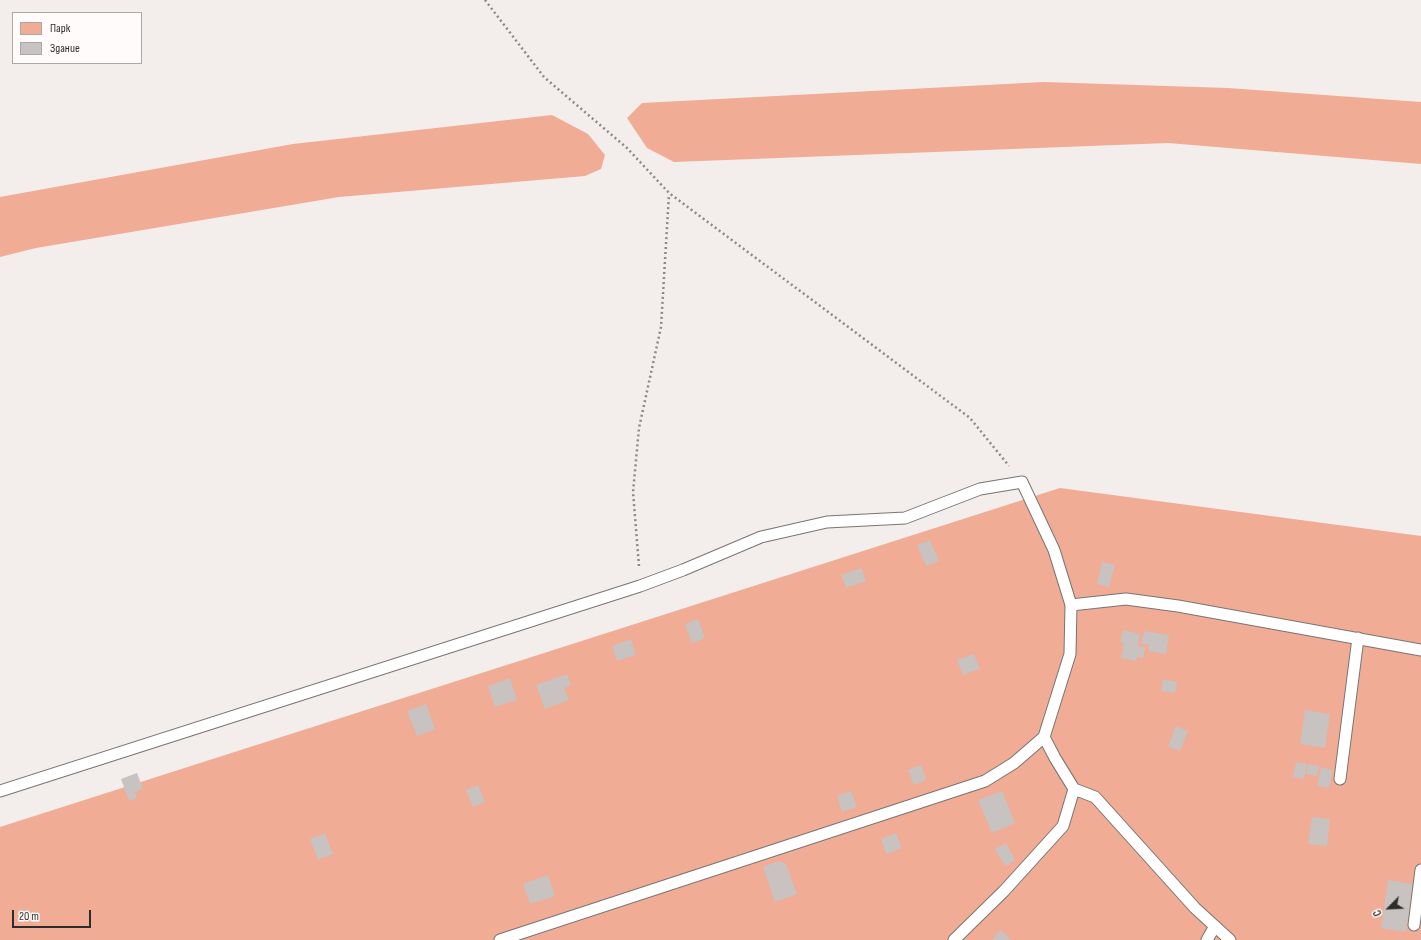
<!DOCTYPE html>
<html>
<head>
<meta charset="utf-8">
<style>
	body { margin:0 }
	#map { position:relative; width:1421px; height:940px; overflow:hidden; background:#f3edeb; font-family:"Sofia Sans Condensed",sans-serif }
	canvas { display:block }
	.legend { position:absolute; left:12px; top:12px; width:130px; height:52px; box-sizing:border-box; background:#fffbfa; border:1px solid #aba8a7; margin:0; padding:5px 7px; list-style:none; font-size:12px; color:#2e2c2b }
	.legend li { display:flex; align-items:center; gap:8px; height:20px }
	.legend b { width:20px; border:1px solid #aba8a7 }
	.north { position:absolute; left:1369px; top:888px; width:40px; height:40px; -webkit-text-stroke:3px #fffbfa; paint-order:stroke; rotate:246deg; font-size:11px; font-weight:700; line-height:16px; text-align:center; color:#2e2c2b }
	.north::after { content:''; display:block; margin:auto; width:14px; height:18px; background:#2e2c2b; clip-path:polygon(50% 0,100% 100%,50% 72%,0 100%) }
	.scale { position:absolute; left:12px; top:910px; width:79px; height:18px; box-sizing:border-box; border:2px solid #2e2c2b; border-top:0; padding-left:5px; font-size:12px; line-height:14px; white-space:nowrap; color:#2e2c2b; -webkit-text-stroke:3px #fffbfa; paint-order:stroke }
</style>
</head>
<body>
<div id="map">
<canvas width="1421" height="940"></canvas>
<ul class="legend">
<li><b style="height:11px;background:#f0ac95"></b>Парк</li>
<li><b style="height:11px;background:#c8c2c0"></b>Здание</li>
</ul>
<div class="north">С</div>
<div class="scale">20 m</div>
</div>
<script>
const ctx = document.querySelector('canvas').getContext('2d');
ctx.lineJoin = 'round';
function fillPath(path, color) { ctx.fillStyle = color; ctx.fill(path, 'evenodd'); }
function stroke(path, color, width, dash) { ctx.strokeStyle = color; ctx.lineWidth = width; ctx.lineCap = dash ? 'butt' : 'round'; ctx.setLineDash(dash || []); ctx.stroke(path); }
fillPath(new Path2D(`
	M1044 82 1228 88 1421 102V164L1168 143 674 162 647 148 627 118 642 103Z
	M552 115 588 134 605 155 601 169 585 176 339 197 36 248 0 257V197L293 144Z
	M1060 488 1421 536V940H0V827Z`), '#f0ac95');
fillPath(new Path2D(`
	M930 540 939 561 926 566 917 545Z
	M1102 562 1115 565 1109 587 1097 584Z
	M861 568 866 581 846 588 841 575Z
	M698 619 705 638 692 643 685 624Z
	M1123 630 1140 634 1138 646 1145 647 1143 658 1137 657 1136 661 1121 658 1124 643H1120Z
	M1144 631 1169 635 1166 654 1148 651 1149 645 1141 644Z
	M631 639 636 655 617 661 612 646Z
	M974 654 980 669 963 675 957 660Z
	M567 674 571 685 564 688 569 700 545 709 536 685Z
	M510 678 517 700 495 707 488 686Z
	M1163 679 1177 682 1175 693 1161 691Z
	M426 704 435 729 417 736 407 711Z
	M1305 710 1330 714 1325 748 1300 744Z
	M1176 726 1188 731 1180 751 1168 746Z
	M1296 762 1307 764 1304 779 1293 777Z
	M1308 764 1319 766 1317 776 1306 774Z
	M921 765 926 780 914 785 908 770Z
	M1321 767 1333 770 1329 788 1317 786Z
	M137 773 143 789 135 792 137 798 129 801 121 779Z
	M478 785 485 802 473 807 466 790Z
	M851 791 857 807 842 812 837 796Z
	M1002 791 1015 823 992 833 978 800Z
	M1312 817 1330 819 1327 846 1308 844Z
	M325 833 333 854 318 860 310 839Z
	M896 833 902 848 886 854 881 839Z
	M1006 843 1015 860 1005 866 995 849Z
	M779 861 786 864 797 894 775 902 763 867Z
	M548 875 555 896 530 904 523 884Z
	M1388 880 1413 884 1406 932 1381 928Z
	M1001 930 1011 940H992Z`), '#c8c2c0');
const service = new Path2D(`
	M1071 605 1126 599 1178 606 1421 650
	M1340 779 1358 638
	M0 791 640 586 683 570 761 537 827 522 905 518 980 489 1022 482 1054 550 1071 605 1070 654 1044 737 1055 758 1074 789 1095 797 1195 908 1230 940
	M1414 925 1421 870
	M500 940 985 781 1014 763 1044 737
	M954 940 1004 891 1063 826 1074 789
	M1207 940 1215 926`);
stroke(service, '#797472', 13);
stroke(new Path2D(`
	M485 0 544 77 627 148 669 193 970 418 1009 466
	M639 566 633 492 639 428 661 327 669 194`), '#8b8886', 2.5, [2, 3]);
stroke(service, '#fff', 11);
</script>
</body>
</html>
